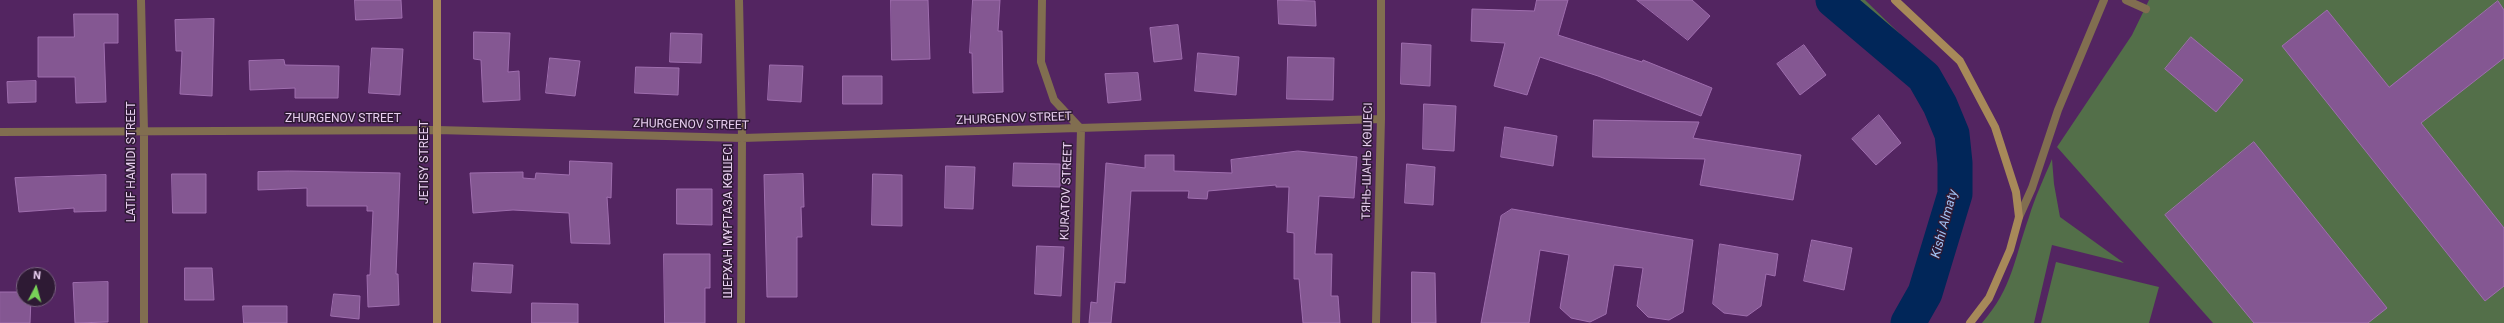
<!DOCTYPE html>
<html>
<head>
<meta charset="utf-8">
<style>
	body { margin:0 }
	#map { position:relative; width:2504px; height:323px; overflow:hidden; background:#532561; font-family:Roboto,sans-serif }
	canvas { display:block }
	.north { position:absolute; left:16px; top:267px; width:40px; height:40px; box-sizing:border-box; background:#2e1a34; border:1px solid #78627f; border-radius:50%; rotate:6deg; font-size:11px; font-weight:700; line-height:16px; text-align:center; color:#e8cef0 }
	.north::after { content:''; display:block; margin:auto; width:14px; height:18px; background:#78d158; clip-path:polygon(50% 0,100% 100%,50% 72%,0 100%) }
</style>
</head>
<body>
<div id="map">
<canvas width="2504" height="323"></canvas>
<div class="north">N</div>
</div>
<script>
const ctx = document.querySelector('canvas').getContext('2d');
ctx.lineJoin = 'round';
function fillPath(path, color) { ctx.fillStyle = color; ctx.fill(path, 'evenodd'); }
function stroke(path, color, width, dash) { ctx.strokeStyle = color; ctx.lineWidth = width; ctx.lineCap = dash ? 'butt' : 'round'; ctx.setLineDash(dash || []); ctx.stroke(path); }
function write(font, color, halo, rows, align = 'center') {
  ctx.font = font + ' Roboto,sans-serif'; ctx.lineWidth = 3; ctx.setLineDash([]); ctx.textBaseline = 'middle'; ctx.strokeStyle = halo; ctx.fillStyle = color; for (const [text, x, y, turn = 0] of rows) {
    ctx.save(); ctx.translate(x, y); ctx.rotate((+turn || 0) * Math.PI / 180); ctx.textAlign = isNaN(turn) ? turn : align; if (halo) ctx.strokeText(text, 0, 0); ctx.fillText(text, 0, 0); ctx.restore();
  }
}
fillPath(new Path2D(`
	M1841 0H1865L1900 34 1892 44Z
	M2149 0H2504V323H2213L2057 147 2132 35Z
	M2052 159 2054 184 2060 217 2124 263 2052 245 2034 323H1982C2013 287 2014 259 2029 217 2035 197 2044 178 2052 159Z
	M2056 262 2159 287 2149 323H2041Z`), '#536f49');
stroke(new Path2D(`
	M1833 0 1924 77 1940 105 1952 134 1955 163V194L1925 293 1908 323`), '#012659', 35);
const building = new Path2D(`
	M355 0H401L402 18 356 20Z
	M891 0H928L930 59 892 60Z
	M973 0H1000L998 31H1002L1003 92 973 93 972 53H970Z
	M1278 0 1315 1 1316 26 1279 24Z
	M1537 0H1568L1558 35 1642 62 1643 60 1712 88 1701 116 1598 76 1540 57 1527 95 1494 86 1505 43 1471 41 1472 9 1534 11Z
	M1637 0H1692L1710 16 1688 40Z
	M2498 1 2504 10V58L2421 123 2504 228V286L2485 301 2282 46 2327 10 2389 87Z
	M74 14H118V43H104L106 102 76 103 75 77H38V37H74Z
	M214 19 212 96 180 94 182 51H176L175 20Z
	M1178 25 1182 59 1154 62 1150 28Z
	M474 32 510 33 508 72 519 71 520 100 483 102 481 60 474 59Z
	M671 33 702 34 701 63 670 62Z
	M2191 37 2243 80 2216 112 2165 69Z
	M1402 43 1431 45 1430 86 1401 84Z
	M1804 45 1826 75 1800 95 1777 64Z
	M372 48 403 49 400 95 369 93Z
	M1198 53 1239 57 1236 95 1195 91Z
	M1288 57 1334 58 1333 100 1287 99Z
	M550 58 580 61 575 96 546 93Z
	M284 60 285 65 339 66 338 98H295V88L250 90 249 61Z
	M770 65 803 66 801 102 768 100Z
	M636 67 679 68 678 95 635 93Z
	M1138 73 1141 100 1108 103 1105 74Z
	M843 76H882V104H843Z
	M36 81V102L8 103 7 82Z
	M1424 104 1456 106 1454 151 1423 149Z
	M1879 115 1901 143 1876 165 1852 139Z
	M1594 120 1699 122 1693 138 1801 155 1793 200 1700 185 1705 159 1593 157Z
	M1505 127 1557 136 1553 166 1501 157Z
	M2254 142 2387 308 2368 323H2254L2165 215Z
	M1298 151 1357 157 1354 198 1319 196 1315 254H1332L1331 296H1338L1340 323H1303L1299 279H1294V233L1287 232 1289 187H1276V185L1208 191 1207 199 1188 198 1189 191H1131L1125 283 1115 282 1111 323H1089L1091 302 1097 303 1106 163 1145 168V155H1174V171L1232 173 1231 160Z
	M570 161 612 163 611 198 607 197 610 244 571 243 569 213 513 210 473 213 470 173 523 172V178L535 179 536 173 569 175Z
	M1014 163 1060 164V187L1013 186Z
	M1407 164 1435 167 1433 205 1405 203Z
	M946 166 975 167 973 209 945 208Z
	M290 171 400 173 396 274H398L399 305 368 307 367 275H370L373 211H367V206H307V188L258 190V172Z
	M172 174H206V213H173Z
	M803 174 804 207H801L802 237H797V297H767L764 175Z
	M873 174 902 175V226L872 225Z
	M106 175V211L74 212V208L19 212 15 178Z
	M677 189H712V225L677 224Z
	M1512 209 1693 240 1683 312 1669 320 1648 317 1637 306 1643 268 1614 265 1606 314 1590 322 1571 318 1560 308 1569 255 1540 250 1529 323H1481L1501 216Z
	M1812 240 1852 248 1844 290 1804 281Z
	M1720 244 1778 254 1775 276 1766 274 1761 306 1747 316 1724 313 1713 304Z
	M1037 246 1064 247 1061 296 1035 294Z
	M664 254H710V288H705V323H665Z
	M474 263 513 265 511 293 472 291Z
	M185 268H212L214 300H185Z
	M1412 272 1435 273 1436 323H1412Z
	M108 282V322L75 323 73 283Z
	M0 292H24V299H31L30 323H0Z
	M334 294 360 296 359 319 331 316Z
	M532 303 578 304V323H532Z
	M243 306H287V323H244Z`);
fillPath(building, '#845792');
stroke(building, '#9f6eae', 1);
stroke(new Path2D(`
	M2126 0 2146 9`), '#816e50', 8);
stroke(new Path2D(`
	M141 0 144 131V323
	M739 0 742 138 741 323
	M1042 0 1041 62 1054 100 1081 129 1076 323
	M0 132 437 130 742 138 1381 119
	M2019 217 2032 188 2058 110 2104 0
	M1376 323 1381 119V0`), '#816e50', 8);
stroke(new Path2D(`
	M437 0V323
	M1895 0 1960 61 1995 127 2016 192 2019 217 2010 250 1989 298 1970 323`), '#a78959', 8);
write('12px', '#e8cef0', '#2e1a34', [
	["ZHURGENOV STREET",343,119],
	["ZHURGENOV STREET",1014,119,-2],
	["ZHURGENOV STREET",691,125,1],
	["ТЯНЬ-ШАНЬ КӨШЕСІ",1368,161,-89],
	["LATIF HAMIDI STREET",132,162,-90],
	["JETISY STREET",425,162,-90],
	["KURATOV STREET",1067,191,-88],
	["ШЕРХАН МҰРТАЗА КӨШЕСІ",729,221,-90]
]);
write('italic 13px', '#a0c1f3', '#2e1a34', [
	["Kіshі Almaty",1945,224,-75]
]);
</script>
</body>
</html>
